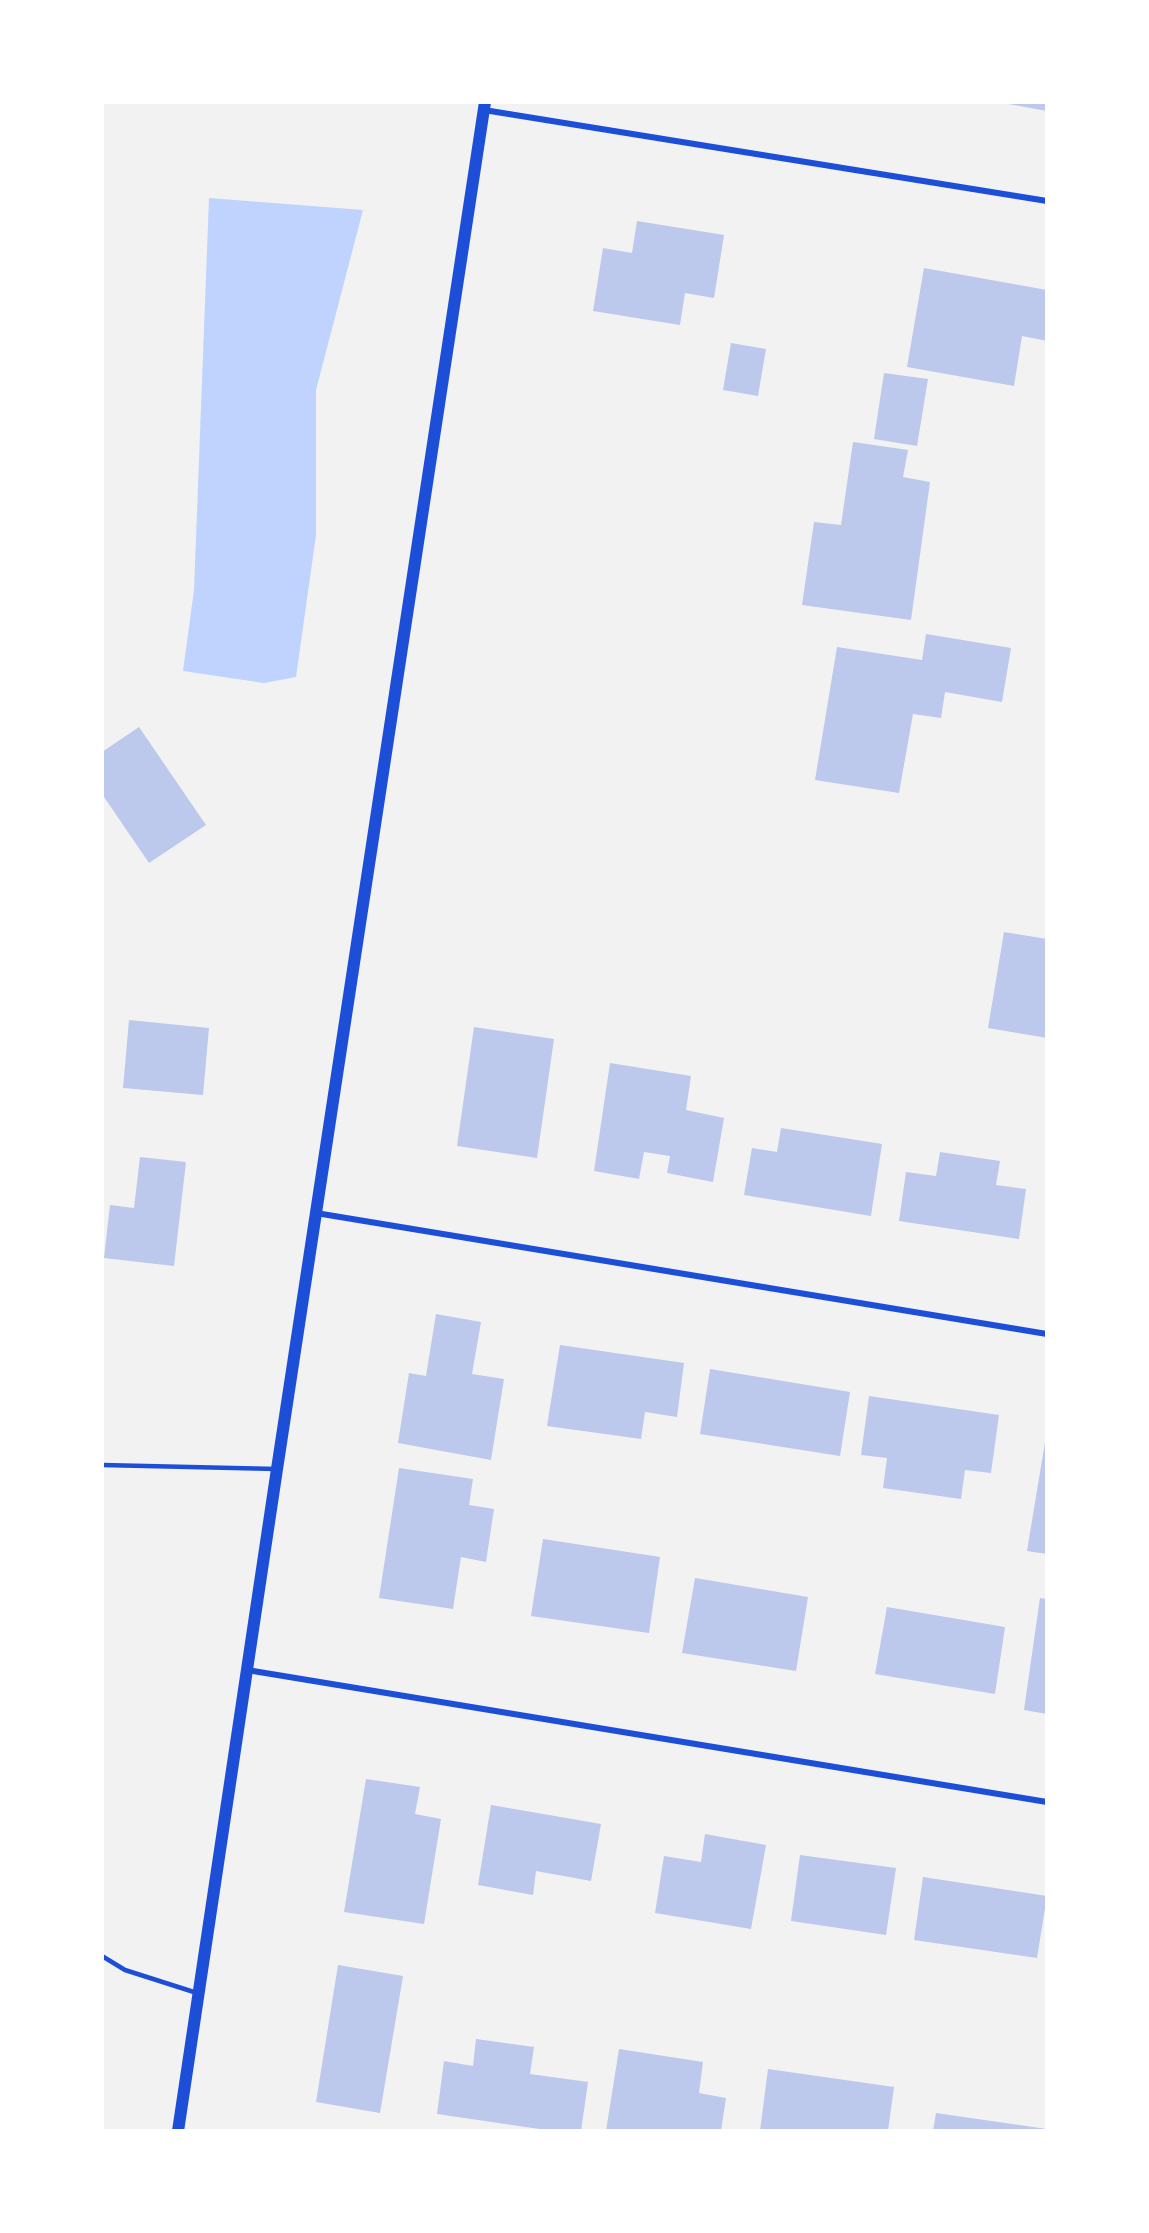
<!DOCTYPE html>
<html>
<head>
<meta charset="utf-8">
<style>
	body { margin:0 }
	#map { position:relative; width:1149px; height:2233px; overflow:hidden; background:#f2f2f2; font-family:"Noto Serif",serif }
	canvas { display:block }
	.frame { position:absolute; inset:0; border:104px solid #fff; pointer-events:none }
</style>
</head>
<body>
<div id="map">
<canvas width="1149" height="2233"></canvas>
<div class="frame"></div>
</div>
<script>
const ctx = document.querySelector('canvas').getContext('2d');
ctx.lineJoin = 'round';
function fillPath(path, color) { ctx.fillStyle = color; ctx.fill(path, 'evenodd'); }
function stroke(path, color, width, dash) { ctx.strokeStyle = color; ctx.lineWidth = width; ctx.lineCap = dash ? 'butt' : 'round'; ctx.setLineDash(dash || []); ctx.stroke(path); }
fillPath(new Path2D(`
	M209 198 363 210 316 390V535L296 677 264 683 183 671 194 590Z`), '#bfd3fe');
fillPath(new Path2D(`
	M1004 102H1047V111L1003 103Z
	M637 221 724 235 714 298 685 293 680 325 593 311 603 248 632 253Z
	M924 268 1047 290V341L1022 336 1014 386 907 367Z
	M731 343 766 349 758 396 723 390Z
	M884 373 928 379 917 446 874 439Z
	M853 442 908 450 903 477 930 482 911 620 802 605 814 522 841 525Z
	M926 634 1011 648 1002 702 945 692 941 718 913 714 899 793 815 780 837 647 922 660Z
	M139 727 206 825 149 863 102 794V752Z
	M1004 932 1047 939V1038L988 1028Z
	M129 1020 209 1028 203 1095 123 1088Z
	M474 1027 554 1039 537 1158 457 1146Z
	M610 1063 691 1076 686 1110 724 1118 713 1182 667 1173 670 1156 644 1152 639 1179 594 1171Z
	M781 1128 882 1144 871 1216 744 1195 752 1148 777 1152Z
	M940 1152 1000 1161 996 1185 1026 1189 1019 1239 899 1221 906 1172 936 1176Z
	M140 1157 186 1162 174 1266 104 1258 110 1205 134 1208Z
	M436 1314 481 1322 472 1374 504 1379 491 1460 398 1443 409 1373 426 1376Z
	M560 1345 684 1363 677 1417 645 1412 641 1439 547 1426Z
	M710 1369 850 1392 840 1456 700 1434Z
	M869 1396 999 1415 991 1473 965 1470 961 1499 883 1488 887 1458 861 1455Z
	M1046 1436H1047V1554L1027 1551Z
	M399 1468 473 1479 469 1505 494 1509 486 1562 461 1557 453 1609 379 1598Z
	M543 1539 660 1557 649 1633 531 1616Z
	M695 1578 808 1597 796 1671 682 1653Z
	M1040 1598 1047 1599V1714L1024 1710Z
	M887 1607 1005 1627 995 1694 875 1674Z
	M366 1779 420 1787 415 1814 441 1819 424 1924 344 1912Z
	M491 1805 601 1824 591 1881 536 1871 533 1895 478 1885Z
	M705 1834 766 1845 751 1929 655 1913 664 1856 701 1862Z
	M800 1855 896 1868 886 1935 791 1921Z
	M923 1877 1047 1896 1037 1958 914 1940Z
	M338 1965 403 1976 380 2113 316 2102Z
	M476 2039 534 2047 530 2074 588 2082 581 2131H553L437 2114 444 2061 473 2066Z
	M619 2049 703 2062 699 2093 726 2098 721 2131H606Z
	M768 2069 894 2087 888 2131H760Z
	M936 2113 1047 2129V2131H933Z`), '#bdc9ec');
stroke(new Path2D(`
	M102 1465 277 1469
	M102 1956 125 1970 197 1993`), '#1d4ed8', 4.5);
stroke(new Path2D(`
	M484 110 1047 201
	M316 1213 1047 1334
	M247 1670 1047 1802`), '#1d4ed8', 6);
stroke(new Path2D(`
	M178 2131 277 1469 485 102`), '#1d4ed8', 12);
</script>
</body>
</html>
